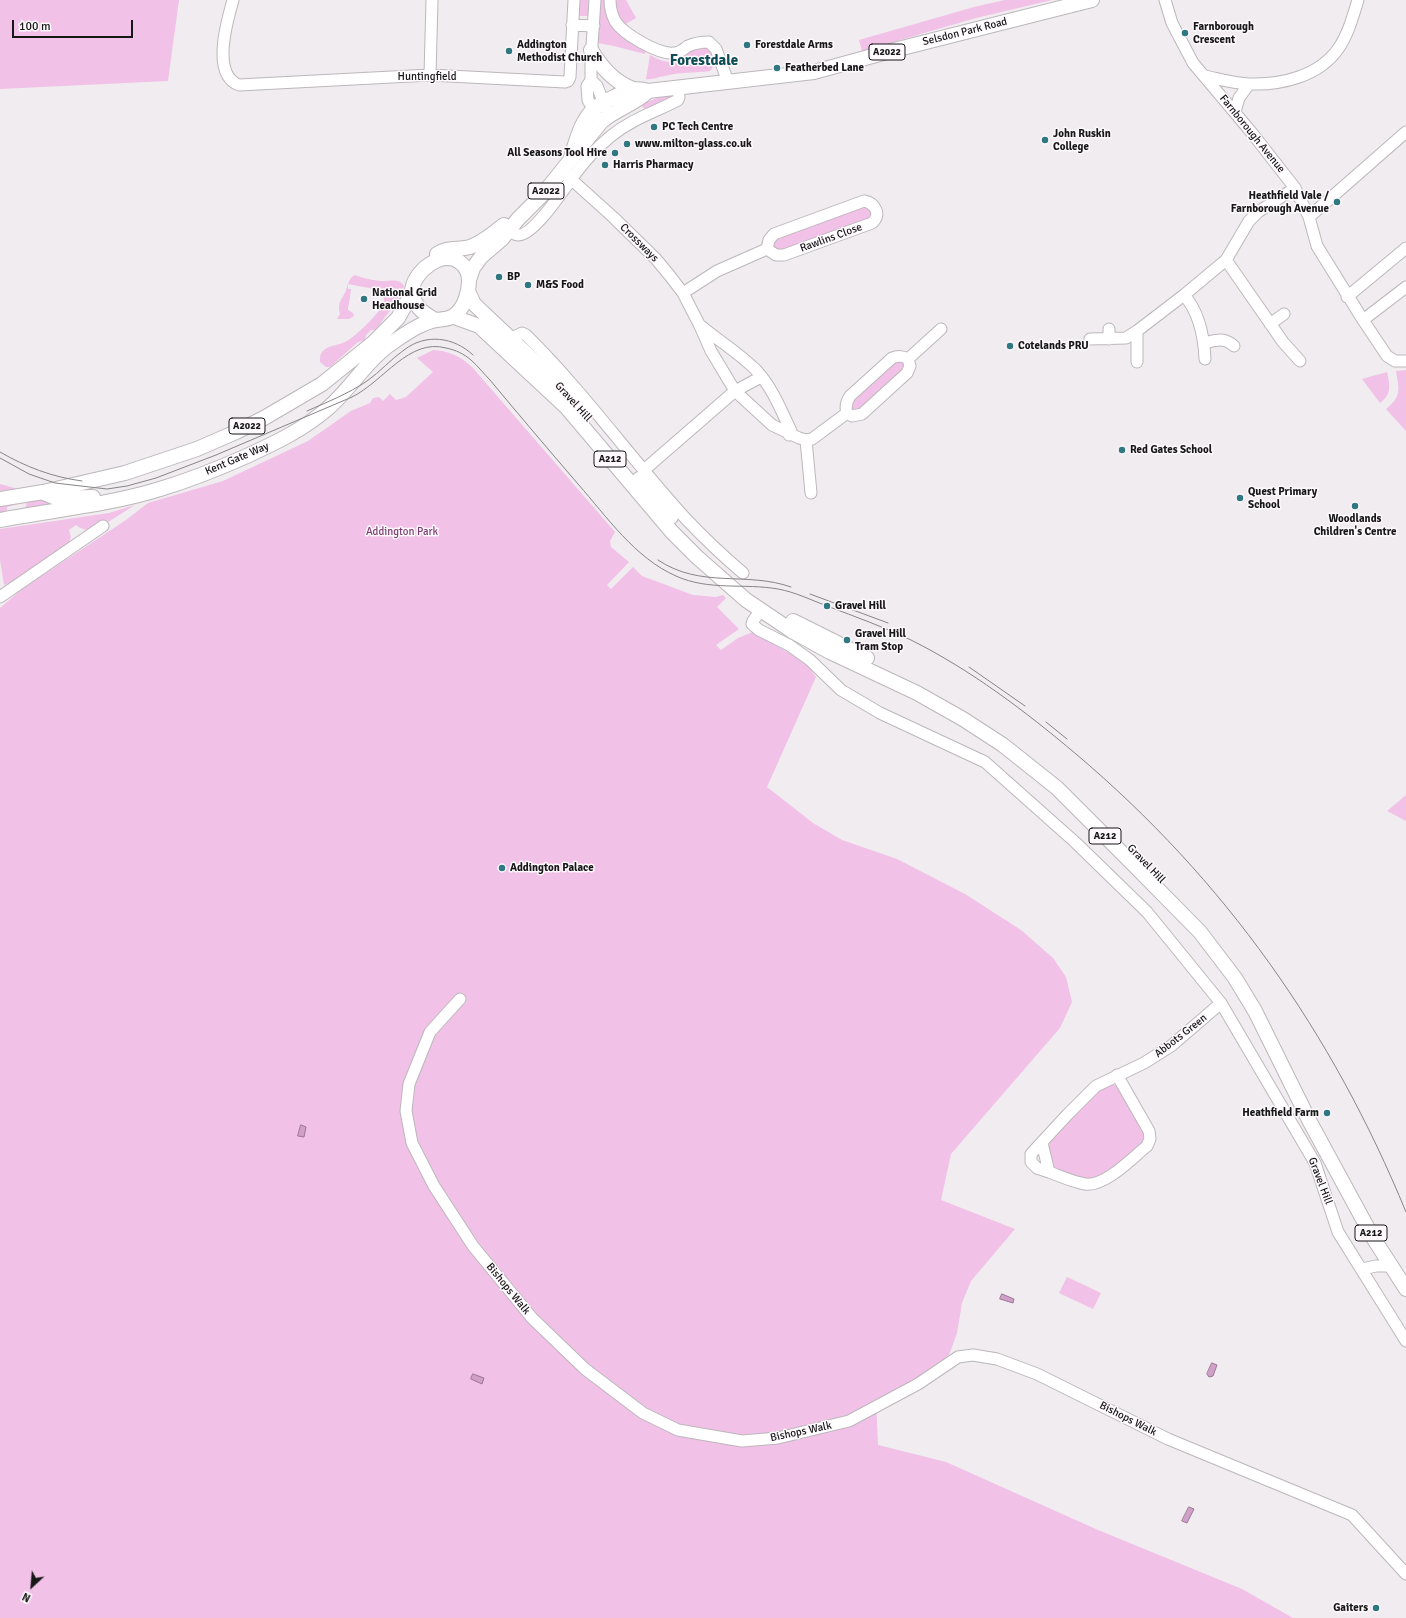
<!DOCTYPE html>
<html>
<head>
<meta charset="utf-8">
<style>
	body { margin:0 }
	#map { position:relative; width:1406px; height:1618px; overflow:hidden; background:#f0ecef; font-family:Signika,sans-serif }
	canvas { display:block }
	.north { position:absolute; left:12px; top:1566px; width:40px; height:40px; -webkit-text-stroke:3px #fef9fd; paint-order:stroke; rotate:206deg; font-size:11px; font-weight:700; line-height:16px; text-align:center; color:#181718 }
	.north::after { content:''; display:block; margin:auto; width:14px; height:18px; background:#181718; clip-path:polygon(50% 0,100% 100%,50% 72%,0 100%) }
	.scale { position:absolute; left:12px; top:20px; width:121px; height:18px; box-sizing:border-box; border:2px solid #181718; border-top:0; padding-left:5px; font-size:12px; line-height:14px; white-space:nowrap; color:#181718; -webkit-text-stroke:3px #fef9fd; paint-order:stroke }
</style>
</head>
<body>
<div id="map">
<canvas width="1406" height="1618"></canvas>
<div class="north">N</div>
<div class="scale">100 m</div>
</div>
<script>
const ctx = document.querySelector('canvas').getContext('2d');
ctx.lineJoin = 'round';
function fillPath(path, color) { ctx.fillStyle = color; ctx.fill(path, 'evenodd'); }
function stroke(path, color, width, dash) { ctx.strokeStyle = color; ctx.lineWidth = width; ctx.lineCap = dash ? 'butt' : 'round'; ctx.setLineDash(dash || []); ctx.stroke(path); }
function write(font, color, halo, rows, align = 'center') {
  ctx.font = font + ' Signika,sans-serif'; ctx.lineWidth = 3; ctx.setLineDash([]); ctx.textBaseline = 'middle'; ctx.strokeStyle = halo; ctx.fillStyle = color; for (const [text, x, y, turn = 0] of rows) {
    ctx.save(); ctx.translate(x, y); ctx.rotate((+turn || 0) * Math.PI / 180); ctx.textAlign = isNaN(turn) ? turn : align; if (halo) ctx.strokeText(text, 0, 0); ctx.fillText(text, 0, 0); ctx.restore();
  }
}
fillPath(new Path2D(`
	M0 0H179L168 81 0 89Z
	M577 0H588V16H577Z
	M600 0H605L608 13 646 48 645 54 614 46 598 43Z
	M613 0H626L636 18 624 25 618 19Z
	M1005 0H1052L976 18 862 51 859 40 974 7Z
	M706 47C716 54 718 62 710 71 695 73 679 72 665 76 658 77 653 80 646 79L650 55C662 62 670 64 683 59L681 55 690 49Z
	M665 95H676L675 98 645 110 641 104Z
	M866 205 872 210 871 218 784 251 772 249 773 239Z
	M355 275C362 278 372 280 380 281 388 282 399 277 404 286 402 291 402 297 399 302 395 307 389 311 385 317 382 321 380 325 375 330H371L366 335 365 340 358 342 330 367H326L320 362C320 357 320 353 324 350 330 345 340 345 347 341 356 336 382 311 384 302 384 297 382 293 379 290L348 284V289H351L349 304 348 307V310L353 313 354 316 349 319H337L340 314C337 301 342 301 346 290 348 284 349 278 355 275Z
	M433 350C449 351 460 356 472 367L615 532 610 541 611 547 629 562 607 585 611 589 633 567 642 576 693 595 716 597 723 595 726 598 717 607 739 629 716 645 721 650 738 638 753 632 806 663 816 677 767 787 813 823 842 840 897 859 965 894 1021 930 1053 958 1066 977 1072 1002 1060 1028 951 1154 941 1200 1015 1229 971 1281 962 1303 957 1333 949 1355 917 1378 876 1401 878 1445 946 1462 1098 1530 1242 1589 1293 1618H0V608L22 589 126 520 148 503 223 481 308 441 351 411 370 403 373 398 379 397 383 401 390 394 396 400 406 397 433 372 417 358Z
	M902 359 906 367 857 412 850 410V400L890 364Z
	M1406 370V431L1386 409C1402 396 1399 390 1396 371Z
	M1387 372C1390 385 1392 394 1380 403L1362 379Z
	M0 484 18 489 14 492 0 494Z
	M46 496 67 503 14 512 15 510 26 507 27 500Z
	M20 501V503L7 507V514L0 515V504Z
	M135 505 108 522 106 520C94 527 89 535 76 525L69 530 71 537 68 544 17 580 4 585 0 560V529L109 513Z
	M1406 795V821L1387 811Z
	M1110 1084 1115 1085 1121 1089 1145 1133 1144 1144 1102 1177 1086 1180 1053 1169 1048 1151 1050 1141 1094 1093Z
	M1067 1277 1101 1293 1093 1309 1059 1293Z`), '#f1c1e7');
const water = new Path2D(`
	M301 1125 306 1127 304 1137 298 1136Z
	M1002 1294 1014 1299 1013 1303 1000 1299Z
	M1212 1363 1217 1365 1213 1376 1209 1377 1207 1374Z
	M473 1374 484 1378 482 1384 471 1379Z
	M1189 1507 1194 1509 1187 1523 1182 1521Z`);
fillPath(water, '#d1a0c8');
stroke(water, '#9a7793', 1);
const minor = new Path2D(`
	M233 0C227 21 211 75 239 85L430 75 565 82 568 81 570 77 574 0
	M595 0 591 60V80L587 86 588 100 597 116
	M610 0C610 7 612 15 615 21 623 34 659 55 674 53 680 53 684 49 688 46 695 43 702 42 709 42L716 49 728 82
	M1165 0 1172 23 1193 63 1252 133 1295 188 1309 217 1317 246 1363 320 1387 356 1395 361H1406
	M572 25 594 26
	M430 75 432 0
	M1205 76C1219 79 1235 84 1250 84 1282 85 1319 76 1338 49 1348 35 1353 16 1358 0
	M591 80 597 86 606 109
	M1235 112 1239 98 1249 84
	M562 171 613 217 656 259 670 276 683 293 700 326 711 351 735 391 772 425 799 438 806 440 812 439 847 413 852 416 862 414 907 373 910 366 908 359C903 356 899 355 892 358L850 396C846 402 845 407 847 413
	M1309 217 1406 132
	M509 231C512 233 515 235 518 235 535 236 568 182 579 169 588 157 599 146 611 136 632 119 655 112 678 100L679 97 678 88
	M1226 260 1283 342 1300 361
	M683 293 717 271 767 249 776 255H784L872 223C882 215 875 203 864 201L774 234 769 240 767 249
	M1184 295C1199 312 1204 337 1205 359
	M1347 297 1406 248
	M1363 320 1406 287
	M1270 324 1284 314
	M701 326C719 341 739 353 756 370 772 387 781 410 791 431L789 435
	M1109 329V339
	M1137 331V362
	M1090 339 1126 338 1137 331 1184 295 1226 260 1249 221 1258 212 1295 188
	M512 340 516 336 522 333 526 335C584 392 631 459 686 519 704 538 723 556 743 573
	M1204 343C1217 340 1224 337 1234 346
	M908 359 941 329
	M806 440 811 493
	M644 470 735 391 761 377
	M0 597 103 526
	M760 611 753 621 752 624 759 630 789 645 810 660 841 690 880 713 985 762 1075 842 1147 912 1221 1003 1315 1163 1338 1232 1406 1341
	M460 999 430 1032 409 1084 406 1111 412 1143 434 1186 473 1246 532 1318 585 1369 643 1413 678 1430 742 1441 778 1438 849 1421 918 1384 958 1357 973 1355 997 1359 1037 1374 1168 1439 1352 1515 1406 1574
	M1042 1143 1049 1172C1060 1176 1073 1182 1085 1184 1105 1187 1132 1158 1147 1146L1150 1139 1149 1131 1117 1075
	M1049 1172 1037 1168 1031 1162V1154L1067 1115 1096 1086 1144 1063 1171 1046 1221 1003
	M1362 1269 1376 1266H1391`);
const major = new Path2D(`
	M591 50C602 68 613 81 633 89
	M570 160C576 144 580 121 594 109 600 103 610 99 618 95 628 90 637 87 648 91L814 72 898 49 1092 0
	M437 254C447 247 459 250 470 247 484 242 493 233 504 225
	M469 280 473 268 481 257 502 239 518 219 543 194 601 122C615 109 636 104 648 91
	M468 291 474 304 545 371 579 408
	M454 317 479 326 567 408 672 532 697 557 746 600 792 631 830 652 917 693 963 719 1003 745 1057 788 1134 865 1200 932 1235 978 1255 1011 1310 1122 1372 1236 1406 1289
	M639 479 671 517
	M44 493 56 498 93 497
	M0 499 43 492 125 473 197 449 236 432 264 418 322 384 373 343 398 318 412 293
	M0 520C53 510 108 505 160 489 190 480 220 468 249 455 277 442 304 429 327 409 350 390 365 362 389 345 398 339 407 332 417 327 423 324 430 321 436 320 445 319 452 319 458 312 465 305 469 291 469 281 469 274 466 267 461 263 443 248 412 272 412 292 412 298 416 304 419 308 423 313 429 316 435 320
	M793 621 867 658`);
stroke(minor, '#bcb7bb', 13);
stroke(major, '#bcb7bb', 16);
stroke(minor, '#fff', 11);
stroke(major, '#fff', 14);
stroke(new Path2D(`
	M307 411C327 402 348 394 367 381 380 372 391 359 404 350 426 333 454 337 473 355
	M0 452C26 467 52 477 82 481
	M0 458 29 474 55 483 107 489 127 486 156 478 216 455 352 397C384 381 409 338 446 348 456 350 464 354 471 360 478 366 484 374 490 380 519 415 548 449 578 484 607 517 635 558 676 576 709 591 744 583 778 589 795 592 811 600 827 606 856 617 884 627 911 640 971 670 1025 711 1076 754 1225 880 1332 1032 1406 1212
	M658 560C701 589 746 571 791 587
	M810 594 888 623
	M969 667 1025 706
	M1046 722 1067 739`), '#878587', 1);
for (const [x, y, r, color] of [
	[1185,33,4,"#2f7781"],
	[747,45,4,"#2f7781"],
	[509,51,4,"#2f7781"],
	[777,68,4,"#2f7781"],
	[654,127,4,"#2f7781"],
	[1045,140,4,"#2f7781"],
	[627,144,4,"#2f7781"],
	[615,153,4,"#2f7781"],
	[605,165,4,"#2f7781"],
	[1337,202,4,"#2f7781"],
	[499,277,4,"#2f7781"],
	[528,285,4,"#2f7781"],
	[364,299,4,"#2f7781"],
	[1010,346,4,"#2f7781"],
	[1122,450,4,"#2f7781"],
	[1240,498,4,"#2f7781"],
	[1355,506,4,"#2f7781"],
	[827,606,4,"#2f7781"],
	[847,640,4,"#2f7781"],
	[502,868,4,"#2f7781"],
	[1327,1113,4,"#2f7781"],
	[1376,1608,4,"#2f7781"]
]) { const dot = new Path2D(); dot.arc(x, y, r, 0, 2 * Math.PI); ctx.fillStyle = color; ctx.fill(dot); stroke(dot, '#fef9fd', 1.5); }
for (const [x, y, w] of [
	[887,52,36],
	[546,191,36],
	[247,426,36],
	[610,459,32],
	[1105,836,32],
	[1371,1233,32]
]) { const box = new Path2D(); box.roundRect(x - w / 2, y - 8, w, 16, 3); ctx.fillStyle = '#fef9fd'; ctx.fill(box); stroke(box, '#181718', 1); }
write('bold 10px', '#181718', null, [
	["A2022",887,52],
	["A2022",546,191],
	["A2022",247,426],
	["A212",610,459],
	["A212",1105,836],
	["A212",1371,1233]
]);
write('bold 11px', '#181718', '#fef9fd', [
	["Farnborough",1193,27],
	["Crescent",1193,40],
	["Addington",517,45],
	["Methodist Church",517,58],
	["Forestdale Arms",755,45],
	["Featherbed Lane",785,68],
	["PC Tech Centre",662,127],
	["John Ruskin",1053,134],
	["College",1053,147],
	["www.milton-glass.co.uk",635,144],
	["All Seasons Tool Hire",607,153,"right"],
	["Harris Pharmacy",613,165],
	["Heathfield Vale /",1329,196,"right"],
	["Farnborough Avenue",1329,209,"right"],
	["BP",507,277],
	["M&S Food",536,285],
	["National Grid",372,293],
	["Headhouse",372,306],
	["Cotelands PRU",1018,346],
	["Red Gates School",1130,450],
	["Quest Primary",1248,492],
	["School",1248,505],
	["Woodlands",1355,519,"center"],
	["Children's Centre",1355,532,"center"],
	["Gravel Hill",835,606],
	["Gravel Hill",855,634],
	["Tram Stop",855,647],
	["Addington Palace",510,868],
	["Heathfield Farm",1319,1113,"right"],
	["Gaiters",1368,1608,"right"]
], 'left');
write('11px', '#181718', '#fef9fd', [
	["Selsdon Park Road",965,32,-14],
	["Huntingfield",427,77],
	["Farnborough Avenue",1252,134,51],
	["Rawlins Close",831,238,-20],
	["Crossways",639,243,45],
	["Gravel Hill",573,402,48],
	["Kent Gate Way",237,459,-23],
	["Gravel Hill",1146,864,46],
	["Abbots Green",1181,1036,-38],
	["Gravel Hill",1320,1181,69],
	["Bishops Walk",508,1289,51],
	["Bishops Walk",1128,1419,27],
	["Bishops Walk",801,1432,-12]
]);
write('11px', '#7a3e71', '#fef9fd', [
	["Addington Park",402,532]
]);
write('bold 15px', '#0f4d54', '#fef9fd', [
	["Forestdale",704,61]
]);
</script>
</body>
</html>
